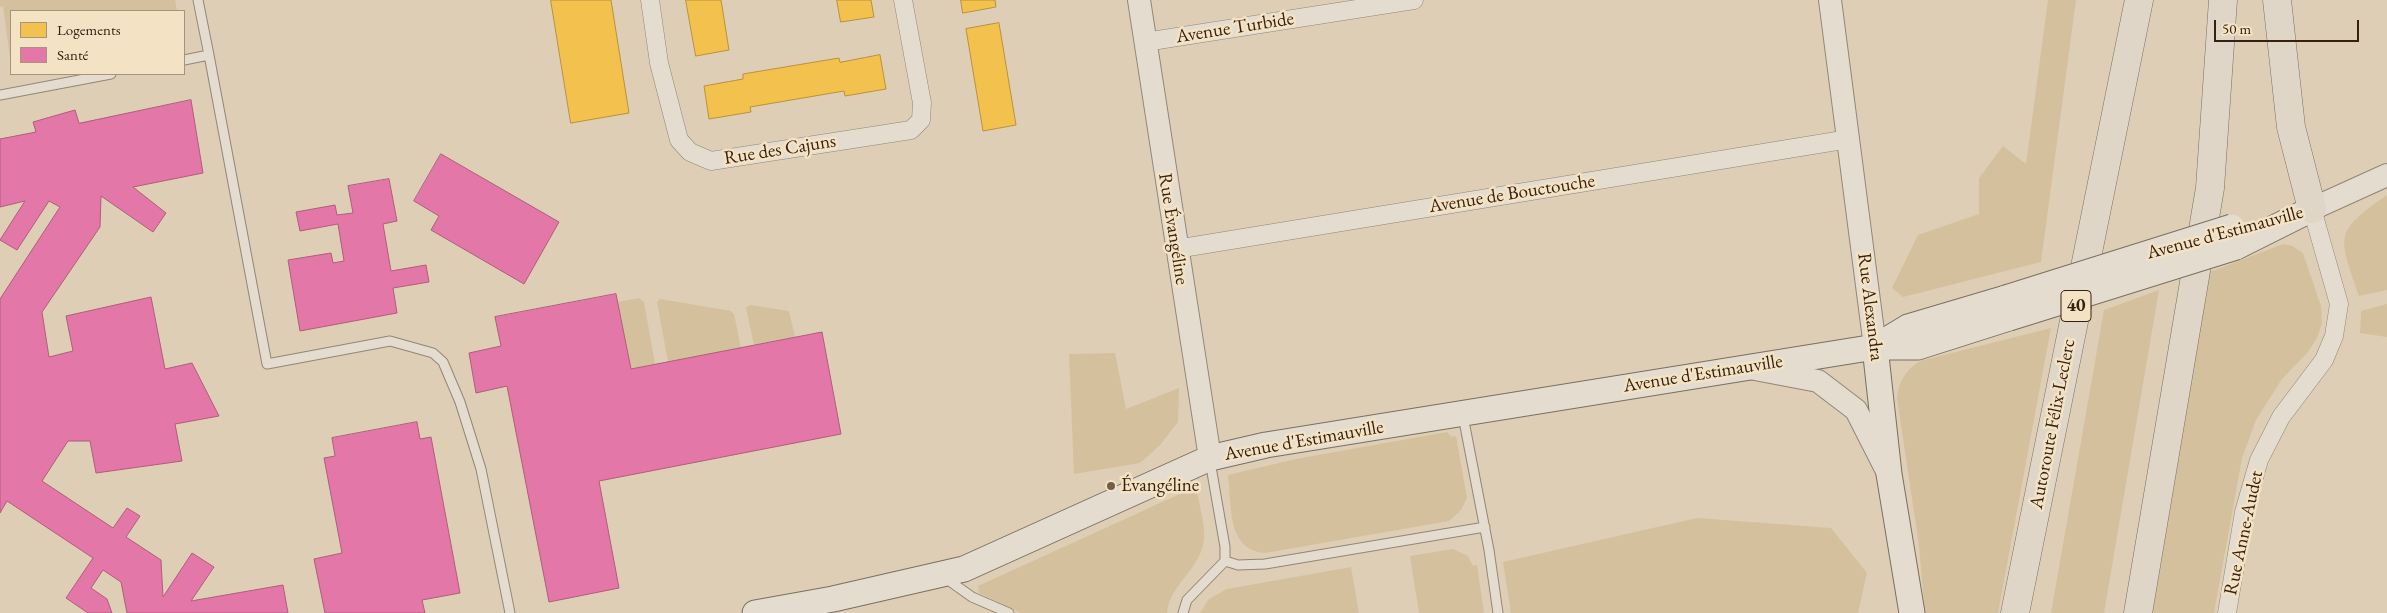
<!DOCTYPE html>
<html>
<head>
<meta charset="utf-8">
<style>
	body { margin:0 }
	#map { position:relative; width:2387px; height:613px; overflow:hidden; background:#ddceb5; font-family:"EB Garamond",serif }
	canvas { display:block }
	.legend { position:absolute; left:10px; top:10px; width:175px; height:65px; box-sizing:border-box; background:#f4e2c4; border:1px solid #a8947c; margin:0; padding:6px 9px; list-style:none; font-size:15px; color:#362010 }
	.legend li { display:flex; align-items:center; gap:10px; height:25px }
	.legend b { width:25px; border:1px solid #a8947c }
	.scale { position:absolute; left:2214px; top:20px; width:145px; height:22px; box-sizing:border-box; border:2px solid #362010; border-top:0; padding-left:6px; font-size:15px; line-height:18px; white-space:nowrap; color:#362010; -webkit-text-stroke:4px #f4e2c4; paint-order:stroke }
</style>
</head>
<body>
<div id="map">
<canvas width="2387" height="613"></canvas>
<ul class="legend">
<li><b style="height:14px;background:#f2c14e"></b>Logements</li>
<li><b style="height:14px;background:#e377a8"></b>Santé</li>
</ul>
<div class="scale">50 m</div>
</div>
<script>
const ctx = document.querySelector('canvas').getContext('2d');
ctx.lineJoin = 'round';
function fillPath(path, color) { ctx.fillStyle = color; ctx.fill(path, 'evenodd'); }
function stroke(path, color, width, dash) { ctx.strokeStyle = color; ctx.lineWidth = width; ctx.lineCap = dash ? 'butt' : 'round'; ctx.setLineDash(dash || []); ctx.stroke(path); }
function write(font, color, halo, rows, align = 'center') {
  ctx.font = font + ' "EB Garamond",serif'; ctx.lineWidth = 5; ctx.setLineDash([]); ctx.textBaseline = 'middle'; ctx.strokeStyle = halo; ctx.fillStyle = color; for (const [text, x, y, turn = 0] of rows) {
    ctx.save(); ctx.translate(x, y); ctx.rotate((+turn || 0) * Math.PI / 180); ctx.textAlign = isNaN(turn) ? turn : align; if (halo) ctx.strokeText(text, 0, 0); ctx.fillText(text, 0, 0); ctx.restore();
  }
}
fillPath(new Path2D(`
	M0 0H175L177 11H11V65L3 6 0 7Z
	M2048 0H2076L2041 262 1903 297 1892 288 1918 235 1979 214V178L2003 146 2026 164Z
	M2387 195V290L2359 296C2339 236 2332 233 2387 195Z
	M2283 244 2292 246 2303 253 2321 306 2322 323 2317 338 2308 352 2282 379 2256 420 2242 458 2214 613H2147L2202 275Z
	M2159 290 2104 613H2051L2104 310Z
	M639 298 644 302 655 364 631 369 618 302Z
	M660 299 731 311 734 314 741 348 668 362 657 302Z
	M2387 304V337L2360 333 2361 311Z
	M750 305 789 311 795 337 754 345 746 308Z
	M2051 328 1998 613H1925L1919 546 1897 398C1899 381 1905 371 1920 361Z
	M1115 353 1126 409 1179 388 1178 422 1160 445 1140 463 1074 474 1069 354Z
	M1447 432 1451 437 1456 436 1467 498 1461 510 1449 521 1265 553C1226 550 1232 505 1228 475L1296 459Z
	M1193 488H1196C1199 504 1205 523 1204 538 1202 569 1170 583 1167 613H1021L979 593 978 586Z
	M1697 518 1831 528 1867 573 1858 613H1511L1503 562Z
	M1453 549 1468 556 1473 566 1477 565 1484 613H1419L1410 556Z
	M1351 567 1359 613H1200L1209 599 1227 589Z`), '#d5c09e');
const homes = new Path2D(`
	M551 0H611L629 113 571 123Z
	M686 0H721L729 50 696 56Z
	M837 0H871L874 17 841 22Z
	M961 0H995L996 7 963 13Z
	M999 23 1016 125 983 131 966 29Z
	M880 55 886 89 845 96 844 91 750 107 751 112 709 119 704 86 743 79V74L839 58 840 62Z`);
fillPath(homes, '#f2c14e');
stroke(homes, '#ba913b', 1);
const health = new Path2D(`
	M191 100 203 173 133 187 166 213 153 232 101 196 100 227 42 312 49 357 73 351 66 316 151 297 165 369 192 363 219 416 175 424 182 461 96 473 90 441H68L42 481 113 528 127 508 140 516 126 537 161 560 163 597 192 553 214 567 191 601 283 585 288 613H127L121 582 103 570 91 588 107 599 112 613H88L66 598 93 558 7 501 0 513V299L60 207 49 201 17 250 0 240 25 201 0 207V139L36 132 33 122 75 110 79 123Z
	M441 154 559 222 524 284 431 230 439 216 414 201Z
	M389 179 397 221 383 224 391 271 426 265 429 282 393 288 397 313 300 331 288 260 331 253 333 263 344 261 338 224 300 231 296 212 335 205 337 215 353 213 348 186Z
	M616 294 631 369 822 332 841 434 599 481 619 588 549 602 507 386 476 393 469 353 501 346 495 317Z
	M417 422 420 439 431 437 460 593 422 600 425 613H325L314 559 342 553 324 458 335 456 332 438Z`);
fillPath(health, '#e377a8');
stroke(health, '#af5d7a', 1);
const service = new Path2D(`
	M198 0 209 55
	M184 60 209 55 267 364 390 341 433 353 443 362 460 402 481 469 510 613
	M0 95 111 74
	M1463 416 1489 550 1498 613
	M1225 561 1238 565 1265 564 1485 527
	M944 577 972 597 1009 613
	M1183 613 1187 600 1225 561V547L1210 461`);
const minor = new Path2D(`
	M650 0 659 63 679 140 690 152 711 161 911 130 921 120 922 103 903 0
	M1145 42 1414 0
	M1176 249 1849 139
	M2227 613 2244 512 2259 460 2281 417 2324 360 2334 336 2339 304 2312 209`);
const tertiary = new Path2D(`
	M1139 0 1210 458
	M1830 0 1875 347
	M2312 209 2387 175
	M1755 369 1818 381 1856 410 1887 471`);
const secondary = new Path2D(`
	M2236 247 2312 209
	M1875 347 1889 474 1912 613
	M1875 347 1908 327 2006 298
	M755 613 833 599 964 569 1210 458 1266 445 1875 347H1918L2009 318`);
const motorway = new Path2D(`
	M2277 0 2291 127 2312 209
	M2015 613 2139 0
	M2138 613 2210 188 2223 0`);
stroke(service, '#928677', 11);
stroke(minor, '#928677', 19);
stroke(tertiary, '#928677', 24);
stroke(secondary, '#7b6f61', 27);
stroke(motorway, '#7b6f61', 29);
stroke(service, '#e3dccf', 9);
stroke(minor, '#e3dccf', 18);
stroke(tertiary, '#e3dccf', 22);
stroke(secondary, '#e3dccf', 25);
stroke(motorway, '#dfd6c7', 28);
const secondaryBridge = new Path2D(`
	M2006 298 2232 227
	M2009 318 2236 247`);
stroke(secondaryBridge, '#7b6f61', 27, []);
stroke(secondaryBridge, '#e3dccf', 25);
for (const [x, y, r, color] of [
	[1111,486,5,"#705d4a"]
]) { const dot = new Path2D(); dot.arc(x, y, r, 0, 2 * Math.PI); ctx.fillStyle = color; ctx.fill(dot); stroke(dot, '#f4e2c4', 2); }
for (const [x, y, w] of [
	[2076,306,30]
]) { const box = new Path2D(); box.roundRect(x - w / 2, y - 15.5, w, 31, 4); ctx.fillStyle = '#f4e2c4'; ctx.fill(box); stroke(box, '#362010', 1); }
write('bold 18px', '#362010', null, [
	["40",2076,306]
]);
write('19px', '#362010', '#f4e2c4', [
	["Avenue Turbide",1235,28,-9],
	["Rue des Cajuns",780,150,-9],
	["Avenue de Bouctouche",1512,194,-9],
	["Rue Évangéline",1173,229,81],
	["Avenue d'Estimauville",2225,233,-15],
	["Rue Alexandra",1870,307,83],
	["Avenue d'Estimauville",1703,374,-9],
	["Autoroute Félix-Leclerc",2053,424,-79],
	["Avenue d'Estimauville",1304,441,-10],
	["Rue Anne-Audet",2244,533,-78]
]);
write('19px', '#362010', '#f4e2c4', [
	["Évangéline",1121,486]
], 'left');
</script>
</body>
</html>
